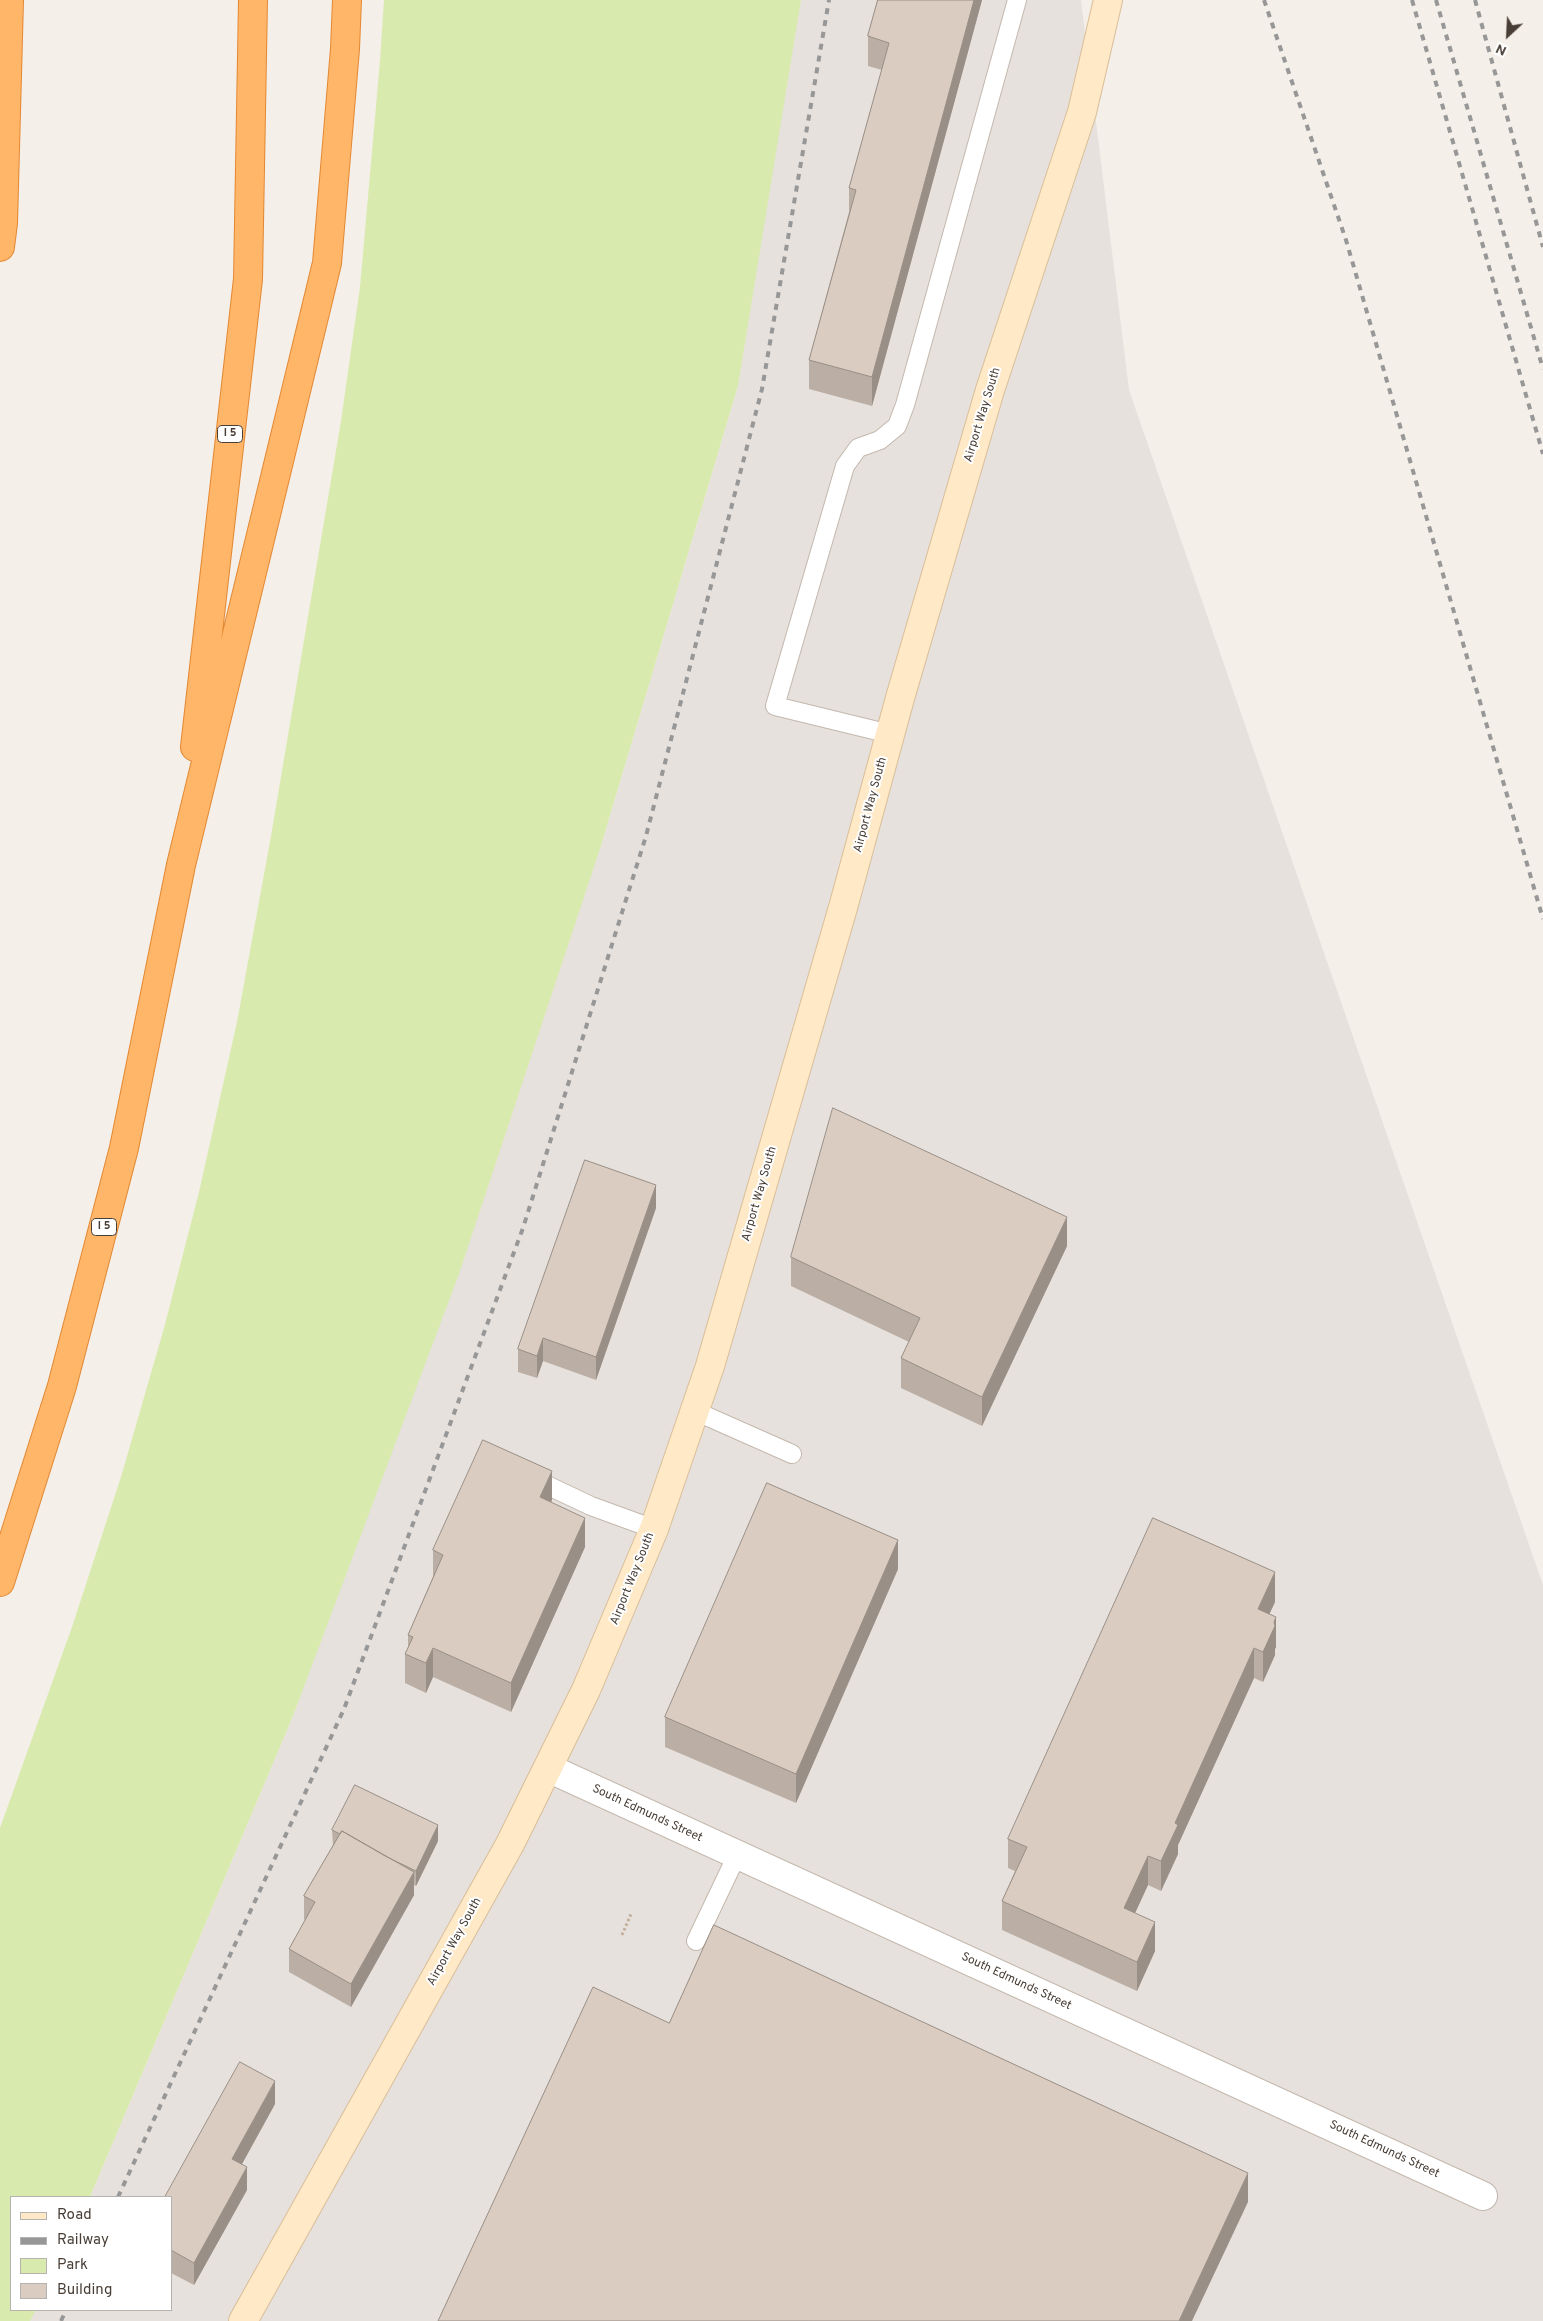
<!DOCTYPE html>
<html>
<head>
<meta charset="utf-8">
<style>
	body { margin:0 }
	#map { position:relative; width:1543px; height:2321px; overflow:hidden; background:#f4efe8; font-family:Overpass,sans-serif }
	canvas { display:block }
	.legend { position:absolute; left:10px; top:2196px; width:162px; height:115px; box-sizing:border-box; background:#fff; border:1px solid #b6b2af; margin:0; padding:6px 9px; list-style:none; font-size:15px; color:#483e36 }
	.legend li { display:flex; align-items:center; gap:10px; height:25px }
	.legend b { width:25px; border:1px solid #b6b2af }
	.north { position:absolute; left:1483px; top:10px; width:50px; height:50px; -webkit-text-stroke:4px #fff; paint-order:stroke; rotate:205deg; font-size:14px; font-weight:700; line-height:20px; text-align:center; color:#483e36 }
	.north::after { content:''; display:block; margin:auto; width:18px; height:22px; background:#483e36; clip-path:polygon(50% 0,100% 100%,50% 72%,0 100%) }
</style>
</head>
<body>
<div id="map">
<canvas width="1543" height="2321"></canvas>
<ul class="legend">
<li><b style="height:6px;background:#ffe9c7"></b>Road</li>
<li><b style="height:6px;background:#979797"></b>Railway</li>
<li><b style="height:14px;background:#d9eaaf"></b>Park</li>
<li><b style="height:14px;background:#daccc0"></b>Building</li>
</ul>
<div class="north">N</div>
</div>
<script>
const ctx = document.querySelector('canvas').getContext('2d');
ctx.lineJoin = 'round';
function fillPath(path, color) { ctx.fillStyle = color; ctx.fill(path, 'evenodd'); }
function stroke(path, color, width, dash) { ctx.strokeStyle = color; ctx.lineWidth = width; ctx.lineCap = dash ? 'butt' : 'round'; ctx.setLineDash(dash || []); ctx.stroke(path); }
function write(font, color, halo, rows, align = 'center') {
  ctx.font = font + ' Overpass,sans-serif'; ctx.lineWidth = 4; ctx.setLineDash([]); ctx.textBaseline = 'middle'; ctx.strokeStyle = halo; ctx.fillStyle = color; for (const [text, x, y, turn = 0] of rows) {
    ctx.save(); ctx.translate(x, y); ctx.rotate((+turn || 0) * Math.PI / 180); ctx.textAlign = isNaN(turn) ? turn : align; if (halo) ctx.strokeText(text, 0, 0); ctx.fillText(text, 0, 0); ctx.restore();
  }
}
fillPath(new Path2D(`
	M799 0H1081L1129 390 1543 1585V2321H30L36 2310H171V2197H90L293 1716 600 849 738 386Z`), '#e7e1dd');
fillPath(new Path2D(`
	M384 0H801L738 386 600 849 459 1274 293 1716 90 2197H11V2310H36L30 2321H0V1828L72 1627 121 1477 164 1328 199 1192 237 1022 271 836 341 421 360 287 380 61Z`), '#d9eaaf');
const lane = new Path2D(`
	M890 734 775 706 845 466 858 448 880 440 897 426 905 405 1017 0
	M695 1411 792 1454
	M534 1479 591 1506 654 1529
	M696 1941 737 1855`);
const street = new Path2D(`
	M548 1768 1483 2196`);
const secondary = new Path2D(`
	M243 2321 510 1844 586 1690 654 1529 710 1366 844 904 900 698 990 390 1082 112 1108 0`);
const highway = new Path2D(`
	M0 247 3 223 9 0
	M195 747 248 279 253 0
	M0 1582 62 1386 124 1148 181 865 327 263 345 49 347 0`);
stroke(lane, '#c3b8ad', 20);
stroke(street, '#c3b8ad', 30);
stroke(secondary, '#d9be98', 30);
stroke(highway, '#e38833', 30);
stroke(new Path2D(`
	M622 1935 631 1914`), '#c3af9b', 3, [2.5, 2.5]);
stroke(lane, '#fff', 18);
stroke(street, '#fff', 28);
stroke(secondary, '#ffe9c7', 28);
stroke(highway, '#ffb668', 28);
stroke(new Path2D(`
	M1264 0 1346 240 1543 919
	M1412 0 1543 454
	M1436 0 1543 369
	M1475 0 1543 247
	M118 2197 344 1709 523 1228 646 836 762 389 829 0
	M61 2321 66 2310`), '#979797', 4, [6, 6]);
fillPath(new Path2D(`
	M878 0H982L872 406 809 389V360L849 212V188L882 70 868 66V36Z
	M656 1208 596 1380 543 1361 537 1378 518 1372V1349Z
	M1067 1246 982 1426 901 1388V1358L909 1342 791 1286V1257Z
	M552 1500 551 1502 585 1547 511 1712 433 1677 426 1693 405 1683V1654L408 1649V1635L433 1577V1550Z
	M898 1569 796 1803 665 1747V1717Z
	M1275 1602 1269 1614 1276 1647 1275 1649V1655L1263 1682 1254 1678 1178 1845V1854L1161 1891 1148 1885 1135 1913 1155 1951 1137 1991 1002 1930V1901L1015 1871 1008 1868V1839Z
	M332 1830 438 1841 416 1886 414 1885V1895L351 2007 289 1972V1949L305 1920 304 1919V1896L333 1846Z
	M275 2104 242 2164 247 2190 194 2285 171 2273V2197Z`), '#bbafa5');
fillPath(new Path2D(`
	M974 0H982L872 406V377Z
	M656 1185V1208L596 1380V1357Z
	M1067 1217V1246L982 1426V1397Z
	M543 1338V1361L537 1378V1356Z
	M552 1471V1500L540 1527V1497Z
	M585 1518V1547L511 1712V1683Z
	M898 1540V1569L796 1803V1774Z
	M1275 1572V1602L1258 1639V1609Z
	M1276 1617V1647L1275 1649V1655L1263 1682V1652Z
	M433 1648V1677L426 1693V1663Z
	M1254 1648V1678L1178 1845V1854L1161 1891V1861L1175 1823Z
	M438 1825V1841L416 1886V1871Z
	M1148 1856V1885L1124 1937V1908Z
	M414 1872V1895L351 2007V1984Z
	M1155 1922V1951L1137 1991V1962Z
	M275 2081V2104L232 2182V2159Z
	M247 2167V2190L194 2285V2263Z
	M1248 2173V2202L1192 2321H1179Z`), '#998f86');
const building = new Path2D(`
	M878 0H974L872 377 809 360 856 190 849 188 889 43 868 36Z
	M833 1108 1067 1217 982 1397 901 1358 920 1318 791 1257Z
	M585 1160 656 1185 596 1357 543 1338 537 1356 518 1349Z
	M483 1440 552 1471 540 1497 585 1518 511 1683 433 1648 426 1663 405 1654 413 1637 408 1635 443 1555 433 1550Z
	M767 1483 898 1540 796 1774 665 1717Z
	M1153 1518 1275 1572 1258 1609 1276 1617 1274 1622 1275 1626 1263 1652 1254 1648 1175 1823 1178 1825 1161 1861 1148 1856 1124 1908 1155 1922 1137 1962 1002 1901 1027 1847 1008 1839Z
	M355 1785 438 1825 416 1871 387 1857 342 1831 340 1834 332 1830Z
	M342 1831 414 1872 351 1984 289 1949 315 1902 304 1896Z
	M714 1925 1248 2173 1179 2321H438L593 1987 669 2023Z
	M240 2062 275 2081 232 2159 247 2167 194 2263 171 2250V2197H165Z`);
fillPath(building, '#daccc0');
stroke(building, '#998f86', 1);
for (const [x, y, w] of [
	[230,434,25],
	[104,1227,25]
]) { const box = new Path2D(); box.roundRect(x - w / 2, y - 8.5, w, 17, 4); ctx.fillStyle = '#fff'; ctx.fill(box); stroke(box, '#483e36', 1); }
write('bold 11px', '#483e36', null, [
	["I 5",230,434],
	["I 5",104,1227]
]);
write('12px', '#483e36', '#fff', [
	["Airport Way South",983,415,-73],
	["Airport Way South",871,805,-75],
	["Airport Way South",760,1194,-74],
	["Airport Way South",633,1579,-68],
	["South Edmunds Street",647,1814,25],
	["Airport Way South",455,1942,-61],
	["South Edmunds Street",1016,1982,25],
	["South Edmunds Street",1384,2150,25]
]);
</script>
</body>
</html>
